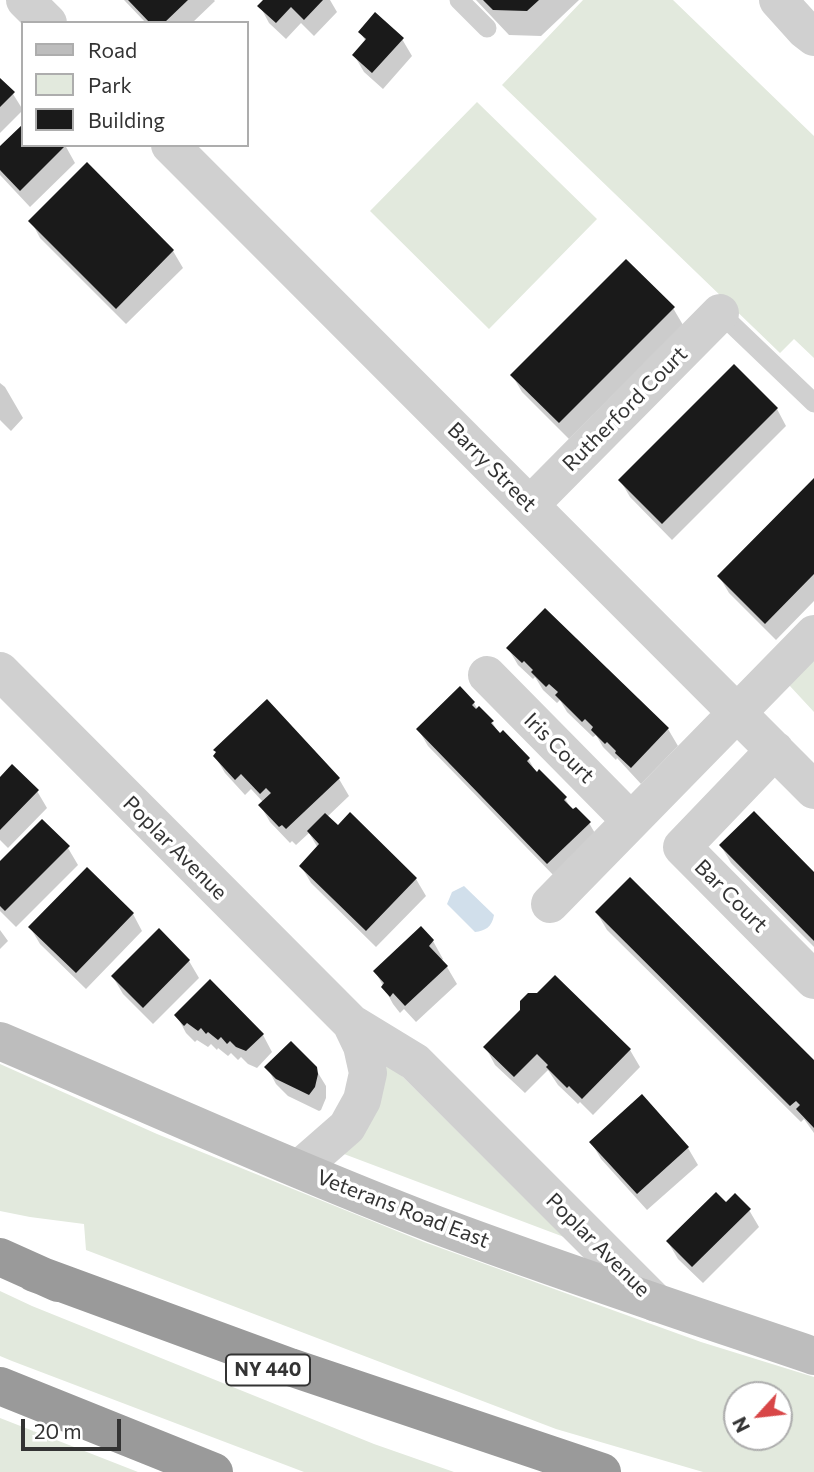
<!DOCTYPE html>
<html>
<head>
<meta charset="utf-8">
<style>
	body { margin:0 }
	#map { position:relative; width:814px; height:1472px; overflow:hidden; background:#fff; font-family:Commissioner,sans-serif }
	canvas { display:block }
	.legend { position:absolute; left:21px; top:21px; width:228px; height:126px; box-sizing:border-box; background:#fff; border:2px solid #adadad; margin:0; padding:9px 12px; list-style:none; font-size:21px; color:#333 }
	.legend li { display:flex; align-items:center; gap:14px; height:35px }
	.legend b { width:35px; border:2px solid #adadad }
	.north { position:absolute; left:723px; top:1381px; width:70px; height:70px; box-sizing:border-box; background:#fff; border:2px solid #adadad; border-radius:50%; rotate:243deg; font-size:19px; font-weight:700; line-height:28px; text-align:center; color:#333 }
	.north::after { content:''; display:block; margin:auto; width:24px; height:32px; background:#d84647; clip-path:polygon(50% 0,100% 100%,50% 72%,0 100%) }
	.scale { position:absolute; left:21px; top:1419px; width:100px; height:32px; box-sizing:border-box; border:4px solid #333; border-top:0; padding-left:9px; font-size:21px; line-height:24px; white-space:nowrap; color:#333; -webkit-text-stroke:5px #fff; paint-order:stroke }
</style>
</head>
<body>
<div id="map">
<canvas width="814" height="1472"></canvas>
<ul class="legend">
<li><b style="height:9px;background:#bdbdbd"></b>Road</li>
<li><b style="height:19px;background:#e2e9dd"></b>Park</li>
<li><b style="height:19px;background:#1a1a1a"></b>Building</li>
</ul>
<div class="north">N</div>
<div class="scale">20 m</div>
</div>
<script>
const ctx = document.querySelector('canvas').getContext('2d');
ctx.lineJoin = 'round';
function fillPath(path, color) { ctx.fillStyle = color; ctx.fill(path, 'evenodd'); }
function stroke(path, color, width, dash) { ctx.strokeStyle = color; ctx.lineWidth = width; ctx.lineCap = dash ? 'butt' : 'round'; ctx.setLineDash(dash || []); ctx.stroke(path); }
function write(font, color, halo, rows, align = 'center') {
  ctx.font = font + ' Commissioner,sans-serif'; ctx.lineWidth = 7; ctx.setLineDash([]); ctx.textBaseline = 'middle'; ctx.strokeStyle = halo; ctx.fillStyle = color; for (const [text, x, y, turn = 0] of rows) {
    ctx.save(); ctx.translate(x, y); ctx.rotate((+turn || 0) * Math.PI / 180); ctx.textAlign = isNaN(turn) ? turn : align; if (halo) ctx.strokeText(text, 0, 0); ctx.fillText(text, 0, 0); ctx.restore();
  }
}
fillPath(new Path2D(`
	M583 0H673L814 136V358L794 339 780 353 502 85Z
	M477 102 597 219 489 329 370 211Z
	M814 660V712L789 685Z
	M380 1054 564 1237 344 1154Z
	M0 1064 157 1134 424 1242 701 1342 814 1377V1472H703L556 1429 86 1250 84 1224 30 1217 0 1211ZM737 1395H779V1437H737Z
	M0 1291 32 1306 374 1444 454 1472H304L12 1361 0 1356Z
	M0 1418 138 1472H0Z`), '#e2e9dd');
fillPath(new Path2D(`
	M464 886 494 915C492 927 485 931 475 932L447 904 452 892Z`), '#d1dfeb');
fillPath(new Path2D(`
	M124 0H214L215 1 192 23H146Z
	M265 0H330L337 12 314 36 301 23 286 39 269 23 260 6Z
	M476 0H579L541 36 509 35Z
	M360 32 402 39 412 56 383 89 364 72 354 55 366 42Z
	M0 80 13 94 23 110 0 133Z
	M23 145H65L75 163 30 207 0 175V149Z
	M31 221 173 251 183 268 126 324 40 238Z
	M673 308 683 325 569 439 522 392 512 375Z
	M0 383 5 387 23 418 11 431 0 420Z
	M777 409 786 426 672 540 630 497 620 480Z
	M814 481V601L776 640 729 593 719 576Z
	M508 648 668 729 678 746 641 784 617 758 616 760 603 747 596 735 593 737 567 712 560 700 557 703 543 690 535 677 533 679 518 665Z
	M460 689 474 703 478 710 492 722 500 735 502 733 529 760 537 774 565 798 573 812 589 823 599 840 558 880 428 746 418 729Z
	M215 756 339 779 349 796 327 817 338 828 350 815 416 879 426 896 376 947 311 883 301 866 318 848 309 833 296 845 292 841 290 843 270 822 260 805 263 802 251 789 245 795 225 773Z
	M0 779 37 791 47 808 8 848 0 840Z
	M42 821 68 848 78 865 16 927 0 911V864Z
	M721 846 814 874V947L731 863Z
	M597 913 814 1062V1133L804 1119 801 1122 607 930Z
	M133 914 142 931 86 989 40 944 30 927Z
	M421 928 433 941 443 959 441 961 447 967 457 984 416 1022 404 1009 400 1013 393 1004 375 971Z
	M0 930 8 941 0 949Z
	M158 931 189 961 199 978 153 1024 123 994 113 977Z
	M555 977 630 1050 640 1067 593 1115 580 1102 578 1104 558 1085 548 1070 525 1093 495 1065 486 1048Z
	M177 1016 263 1035 272 1052 257 1068 248 1064 241 1057 238 1060 231 1053 228 1056 218 1048 217 1050 211 1044 208 1047 197 1040 195 1042 186 1033Z
	M267 1067 315 1068 326 1086V1098L321 1110 319 1111 288 1096 276 1084Z
	M591 1142 688 1148 698 1165 647 1210 601 1159Z
	M726 1204 749 1210 759 1227 703 1283 678 1259 668 1242Z`), '#0003');
fillPath(new Path2D(`
	M128 0H188L164 23H150Z
	M263 0H323L304 20 291 7 276 23 257 6Z
	M483 0H539L527 11 493 10Z
	M375 12 404 38 372 73 352 55 366 39 358 32Z
	M0 78 15 92 0 107Z
	M23 124V145H66L20 191 0 170V146Z
	M87 162 174 250 116 309 28 221Z
	M626 259 675 307 559 423 510 375Z
	M734 364 778 408 662 524 618 480Z
	M814 478V574L765 624 717 576Z
	M545 608 669 728 631 768 615 753 616 751 607 742 605 744 591 730 593 727 585 719 582 722 555 695 558 692 549 684 546 687 531 672 533 670 524 661 522 663 506 648Z
	M460 686 475 702 472 705 476 709 479 706 494 721 491 723 500 733 503 730 530 758 527 761 537 772 539 769 567 797 564 800 573 809 576 807 591 822 547 864 416 729Z
	M267 699 340 778 286 829 282 825 279 827 258 805 271 793 266 788 260 794 241 774 235 780 213 756 216 752 213 750Z
	M12 764 39 790 0 830V777Z
	M754 811 814 872V941L719 845Z
	M350 812 417 878 366 931 299 866 319 844 307 831 325 813 338 825Z
	M42 819 70 846 5 911 0 906V861Z
	M87 867 134 913 76 973 28 927Z
	M630 877 814 1060V1128L796 1109 800 1105 796 1101 790 1106 595 912Z
	M421 926 434 940 429 946 448 966 405 1006 393 993 390 997 381 987 384 983 373 971Z
	M159 928 190 960 143 1008 111 976Z
	M555 975 631 1049 582 1099 569 1086 567 1088 546 1067 548 1065 537 1054 514 1077 483 1047 520 1010V1001L528 993H537Z
	M210 979 264 1034 246 1051 236 1047 230 1041 227 1044 221 1037 218 1040 208 1032 206 1034 201 1028 198 1031 187 1023 184 1026 174 1015Z
	M291 1041 317 1067 318 1074 315 1087 309 1095 276 1079 264 1067Z
	M642 1094 689 1147 637 1194 589 1142Z
	M716 1192 726 1202 735 1193 751 1209 692 1267 666 1241Z`), '#1a1a1a');
stroke(new Path2D(`
	M459 0 487 28
	M720 313 814 403`), '#d0d0d0', 19);
stroke(new Path2D(`
	M25 0 48 23
	M778 0 805 30 814 37
	M170 145 814 790
	M530 505 720 313
	M0 671 351 1023 415 1062 656 1303
	M487 675 631 821
	M775 750 682 847 814 980
	M550 904 814 634
	M299 1169 347 1127 362 1100 368 1073 362 1046 351 1023`), '#d0d0d0', 38);
stroke(new Path2D(`
	M0 1041C144 1102 288 1168 434 1224 559 1271 687 1313 814 1356`), '#bdbdbd', 38);
stroke(new Path2D(`
	M0 1257 58 1283
	M34 1273 290 1367 602 1472
	M0 1386 214 1472`), '#9a9a9a', 38);
for (const [x, y, w] of [
	[268,1370,84]
]) { const box = new Path2D(); box.roundRect(x - w / 2, y - 15.5, w, 31, 5); ctx.fillStyle = '#fff'; ctx.fill(box); stroke(box, '#333', 2); }
write('bold 19px', '#333', null, [
	["NY 440",268,1370]
]);
write('21px', '#333', '#fff', [
	["Rutherford Court",625,409,-45],
	["Barry Street",492,467,45],
	["Iris Court",559,748,45],
	["Poplar Avenue",175,848,45],
	["Bar Court",731,896,45],
	["Veterans Road East",403,1209,21],
	["Poplar Avenue",598,1245,45]
]);
</script>
</body>
</html>
